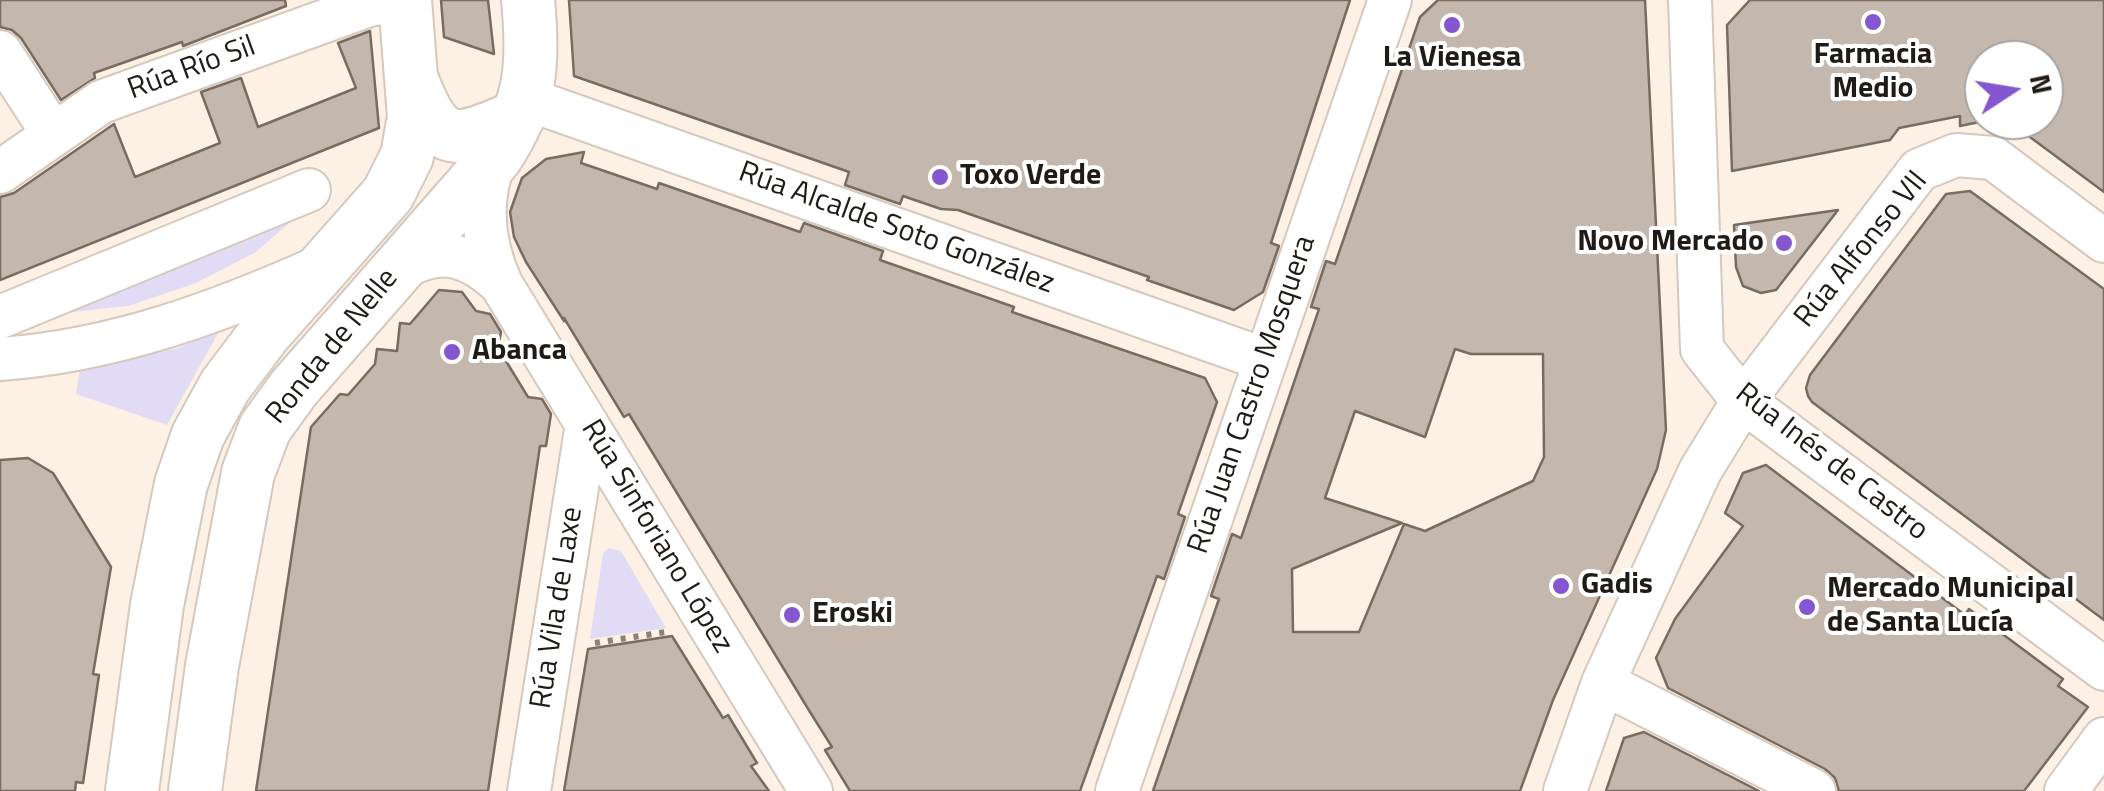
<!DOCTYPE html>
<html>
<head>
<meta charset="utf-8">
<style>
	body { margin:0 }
	#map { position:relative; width:2104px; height:791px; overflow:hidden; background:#fdf0e4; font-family:"Titillium Web",sans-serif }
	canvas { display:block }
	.north { position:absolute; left:1964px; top:40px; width:100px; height:100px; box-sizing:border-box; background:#fff; border:2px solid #a6a4a2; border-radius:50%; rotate:78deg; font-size:28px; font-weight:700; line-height:40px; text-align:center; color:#201b17 }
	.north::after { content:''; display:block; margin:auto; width:35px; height:45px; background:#8456cf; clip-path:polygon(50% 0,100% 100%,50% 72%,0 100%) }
</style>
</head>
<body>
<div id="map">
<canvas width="2104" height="791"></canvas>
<div class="north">N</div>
</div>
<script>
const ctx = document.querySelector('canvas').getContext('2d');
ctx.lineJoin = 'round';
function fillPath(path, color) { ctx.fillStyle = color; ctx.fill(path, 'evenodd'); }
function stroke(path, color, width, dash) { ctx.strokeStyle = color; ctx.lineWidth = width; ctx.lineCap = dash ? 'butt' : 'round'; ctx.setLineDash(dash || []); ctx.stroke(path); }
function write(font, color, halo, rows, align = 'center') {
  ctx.font = font + ' "Titillium Web",sans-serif'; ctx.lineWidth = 8; ctx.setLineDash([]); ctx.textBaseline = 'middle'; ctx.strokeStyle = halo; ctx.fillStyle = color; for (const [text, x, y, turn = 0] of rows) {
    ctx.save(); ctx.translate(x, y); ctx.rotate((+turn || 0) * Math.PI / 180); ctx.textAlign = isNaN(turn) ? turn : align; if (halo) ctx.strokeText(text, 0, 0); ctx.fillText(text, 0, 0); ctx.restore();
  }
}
fillPath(new Path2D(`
	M320 196 256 252 196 283 128 306 62 313Z
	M222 326 167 425 76 394 80 368 179 348Z
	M609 548 621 551 666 628 590 639 603 553Z`), '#e2dbf5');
const building = new Path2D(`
	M0 0H285L286 6 183 46 182 42 94 73 95 78 61 100 21 38 12 30 0 27Z
	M441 0H488L494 54 444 37Z
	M569 0H1350L1271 243 1279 246 1263 292 1234 310 1147 280 1149 277 958 210 941 209 903 196 900 204 845 185 849 172 574 76Z
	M1438 0H1645L1666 430 1657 469 1553 700 1520 791H1153L1219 599 1211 596 1232 534 1241 538 1319 309 1311 307 1326 261 1335 264 1420 17ZM1455 349 1471 354H1543L1544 457 1533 481 1425 531 1404 524 1359 632H1293L1292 569 1402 523 1325 498 1355 411 1425 437Z
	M1750 0H2104V192L2007 120H2044V60H1984V120H1989L1960 126V116L1899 128 1890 140 1732 171 1727 25Z
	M370 31 379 128 0 280V197L14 193 114 124 135 177 220 143 201 92 241 78 258 127 356 88 338 43Z
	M584 152 581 163 657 189 659 183 800 232 804 223 883 251 880 260 1014 307 1012 312 1205 378 1217 402 1178 514 1185 517 1164 579 1157 576 1080 791H850L825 750 832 747 810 712 629 414 624 417 564 318V321L526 262 514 237 510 212 522 178 546 159Z
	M1970 191 2104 289V620L1812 402 1808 396 1806 388 1810 375 1946 194Z
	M1838 210 1776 290 1761 293 1743 286 1736 267 1734 225Z
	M439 290 462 292 476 311 490 314 501 332 498 348 528 397 542 399 551 414 546 446H540L488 791H256L311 427 340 394 348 395 375 364 377 349 397 351 400 323 410 324Z
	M28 458 53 473 111 567 93 674 99 675 83 783 76 782 75 791H0V460Z
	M1766 465 1965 615 1969 609 2036 659 2063 679 2058 686 2088 707 2024 791H1839L1835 778 1825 769 1668 688 1656 658 1675 619 1743 526 1725 513 1743 473Z
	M672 636 723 718 728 715 757 763 751 766 769 791H564L588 649Z
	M1644 732 1759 791H1606L1624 738Z`);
fillPath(building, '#c4b7ad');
stroke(building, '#786c62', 2.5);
const minor = new Path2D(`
	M1690 0 1702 349 1743 401 2104 669
	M0 52 53 134
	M527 99 1266 360
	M496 157C478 200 482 242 501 284L811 791
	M0 172 101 102 369 5 400 0
	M392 274C436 247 463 249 501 284
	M0 317 309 190
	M0 359C114 351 219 312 322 266
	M1603 683 1814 791
	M529 791 587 424
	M1117 791 1390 0
	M1565 791 1603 683 1700 471 1743 401 1919 170 1956 155 1993 158 2104 241
	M2066 791 2104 739`);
const tertiary = new Path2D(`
	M412 80C439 151 455 144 519 116
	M132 791 157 605 181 484 198 435 225 386 265 333 388 194 407 156 414 117 405 0
	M195 791 212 666 248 473 265 428 294 388 496 157C532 103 534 63 528 0`);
stroke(minor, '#d5c8bd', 46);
stroke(tertiary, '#d5c8bd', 56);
stroke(new Path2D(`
	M595 643 666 632`), '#8a8179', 6, [5, 8]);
stroke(minor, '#fff', 42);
stroke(tertiary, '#fff', 52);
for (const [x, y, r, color] of [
	[1873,22,10,"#8456cf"],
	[1452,25,10,"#8456cf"],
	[940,177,10,"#8456cf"],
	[1784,243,10,"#8456cf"],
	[452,352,10,"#8456cf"],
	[1561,586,10,"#8456cf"],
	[1807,607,10,"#8456cf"],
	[792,615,10,"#8456cf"]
]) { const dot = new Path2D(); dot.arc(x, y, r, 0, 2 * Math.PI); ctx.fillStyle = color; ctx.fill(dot); stroke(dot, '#fff', 4); }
write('bold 30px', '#201b17', '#fff', [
	["Farmacia",1873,56,"center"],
	["Medio",1873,90,"center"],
	["La Vienesa",1452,59,"center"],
	["Toxo Verde",960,177],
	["Novo Mercado",1764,243,"right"],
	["Abanca",472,352],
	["Gadis",1581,586],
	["Mercado Municipal",1827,590],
	["de Santa Lucía",1827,624],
	["Eroski",812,615]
], 'left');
write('30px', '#201b17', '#fff', [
	["Rúa Río Sil",192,69,-20],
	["Rúa Alcalde Soto González",896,229,20],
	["Rúa Alfonso VII",1862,250,-51],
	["Ronda de Nelle",333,347,-51],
	["Rúa Juan Castro Mosquera",1253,395,-71],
	["Rúa Inés de Castro",1831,463,38],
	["Rúa Sinforiano López",656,537,59],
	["Rúa Vila de Laxe",558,608,-81]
]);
</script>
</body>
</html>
